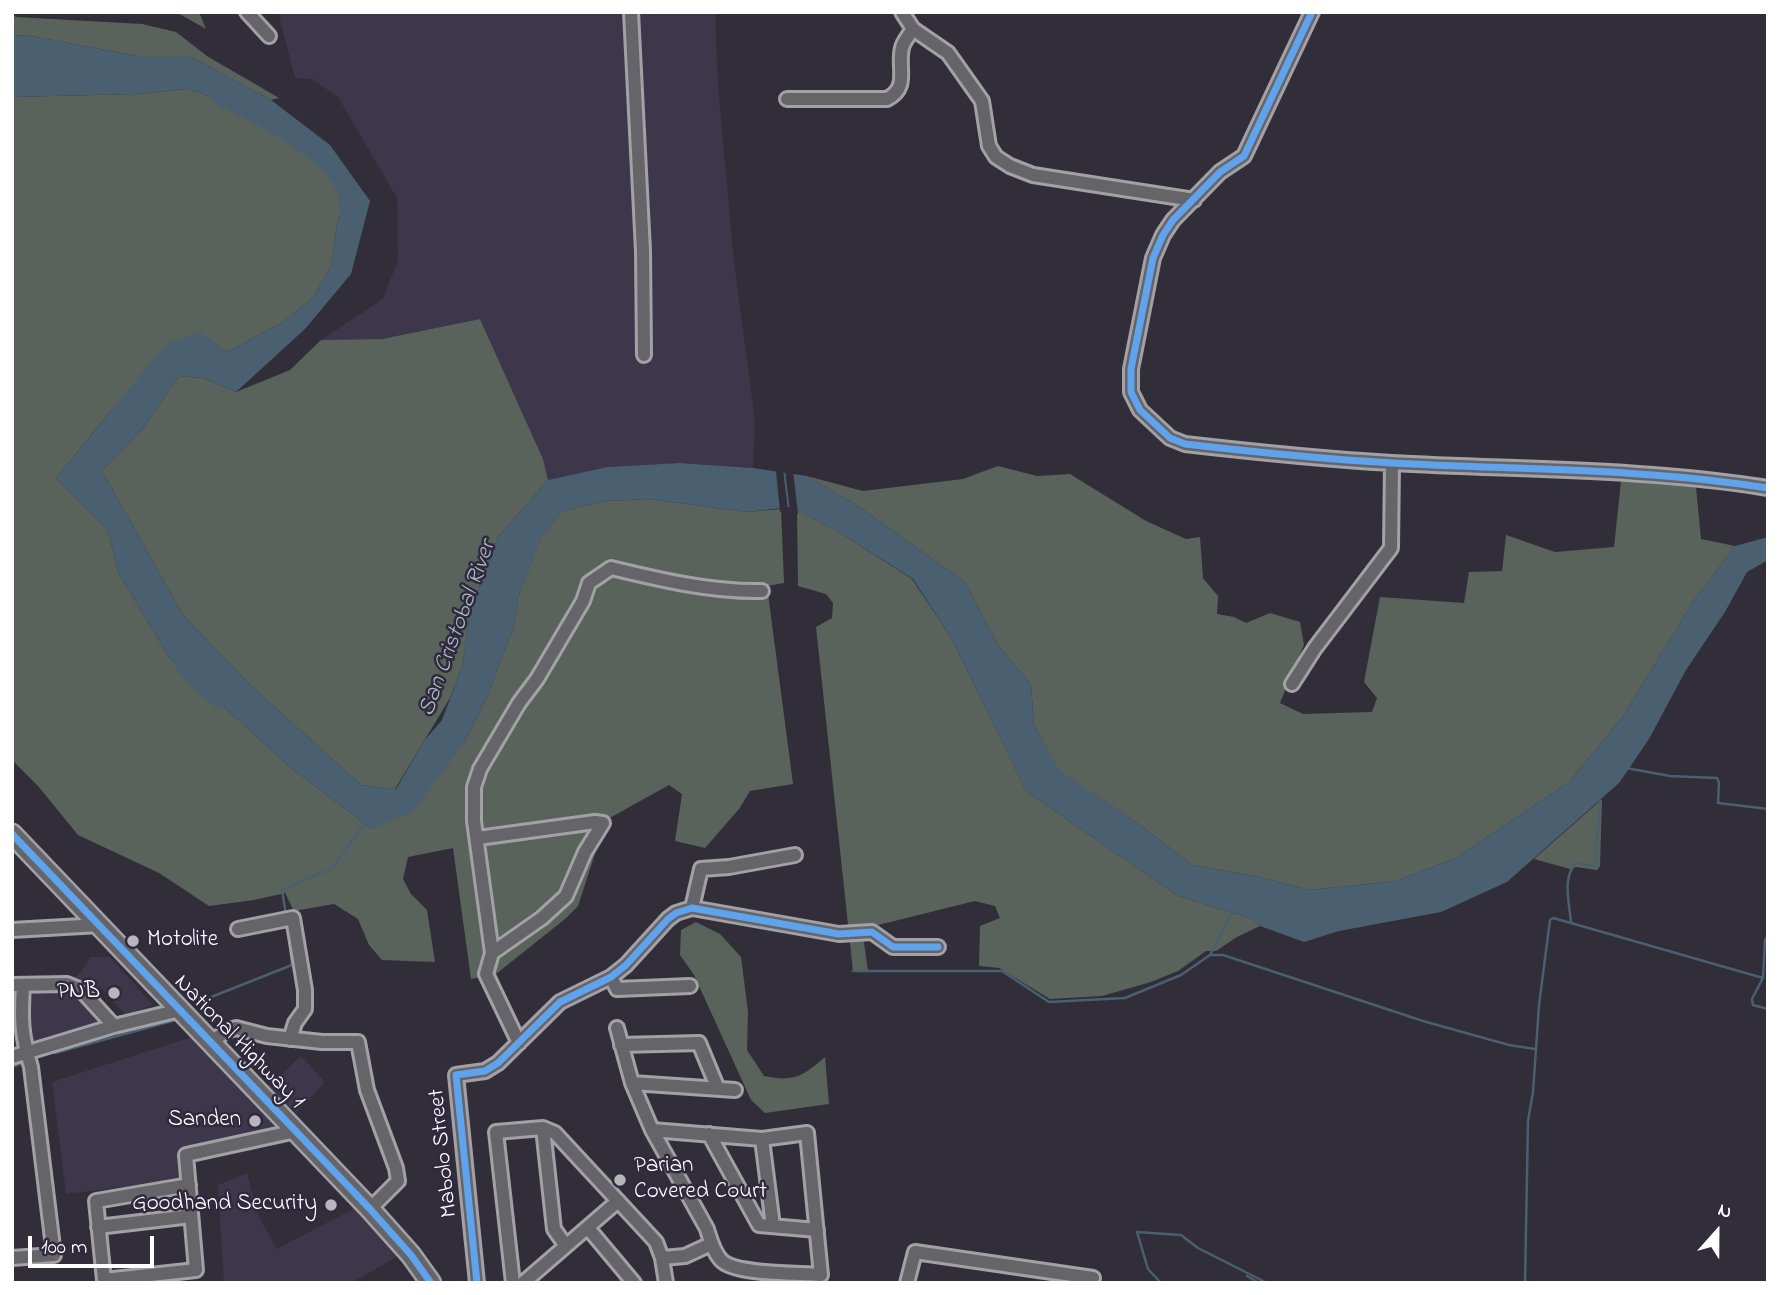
<!DOCTYPE html>
<html>
<head>
<meta charset="utf-8">
<style>
	body { margin:0 }
	#map { position:relative; width:1780px; height:1295px; overflow:hidden; background:#312e39; font-family:"Indie Flower",sans-serif }
	canvas { display:block }
	.frame { position:absolute; inset:0; border:14px solid #fff; pointer-events:none }
	.north { position:absolute; left:1682px; top:1197px; width:70px; height:70px; -webkit-text-stroke:5px #2f2a3d; paint-order:stroke; rotate:21deg; font-size:19px; font-weight:700; line-height:28px; text-align:center; color:#fff }
	.north::after { content:''; display:block; margin:auto; width:24px; height:32px; background:#fff; clip-path:polygon(50% 0,100% 100%,50% 72%,0 100%) }
	.scale { position:absolute; left:28px; top:1236px; width:126px; height:32px; box-sizing:border-box; border:4px solid #fff; border-top:0; padding-left:9px; font-size:21px; line-height:24px; white-space:nowrap; color:#fff; -webkit-text-stroke:5px #2f2a3d; paint-order:stroke }
</style>
</head>
<body>
<div id="map">
<canvas width="1780" height="1295"></canvas>
<div class="frame"></div>
<div class="north">N</div>
<div class="scale">100 m</div>
</div>
<script>
const ctx = document.querySelector('canvas').getContext('2d');
ctx.lineJoin = 'round';
function fillPath(path, color) { ctx.fillStyle = color; ctx.fill(path, 'evenodd'); }
function stroke(path, color, width, dash) { ctx.strokeStyle = color; ctx.lineWidth = width; ctx.lineCap = dash ? 'butt' : 'round'; ctx.setLineDash(dash || []); ctx.stroke(path); }
function write(font, color, halo, rows, align = 'center') {
  ctx.font = font + ' "Indie Flower",sans-serif'; ctx.lineWidth = 5; ctx.setLineDash([]); ctx.textBaseline = 'middle'; ctx.strokeStyle = halo; ctx.fillStyle = color; for (const [text, x, y, turn = 0] of rows) {
    ctx.save(); ctx.translate(x, y); ctx.rotate((+turn || 0) * Math.PI / 180); ctx.textAlign = isNaN(turn) ? turn : align; if (halo) ctx.strokeText(text, 0, 0); ctx.fillText(text, 0, 0); ctx.restore();
  }
}
fillPath(new Path2D(`
	M278 12H715L718 86 734 262 755 421 753 468 679 463 607 467 548 480 543 459 480 319 382 339 321 340 383 299 398 260 397 198 338 97 312 79 295 78Z
	M90 957H110L153 1005 126 1015 99 986 87 998 110 1024 12 1052V988L66 987 83 969Z
	M195 1036 283 1131 180 1152V1180L66 1194 52 1082Z
	M301 1056 325 1082 296 1113 268 1087Z
	M247 1173 258 1215 277 1249 355 1208 400 1255 351 1283H224L218 1185Z`), '#3e364a');
fillPath(new Path2D(`
	M176 12H199L206 29Z
	M12 14 16 17 142 24 176 32 207 56 279 98 271 100 191 57H142L26 35 12 36Z
	M188 89 271 117 331 167 348 193 337 224 331 266 313 298 283 322 227 352 199 333 110 412 56 478 108 530 118 572 169 657 291 768 372 829 441 771 465 741 487 697 514 626 518 597 541 537 562 511 607 501 648 499 747 512 781 509 784 583 767 586 793 784 750 791 739 809 705 848 675 841 682 794 669 785 606 820 578 906 565 919 496 974 471 979 453 848 408 857 403 879 411 894 427 910 435 962 382 960 369 945 358 919 334 904 294 911 285 893 254 900 209 906 159 873 78 835 38 786 12 760V97L137 94Z
	M480 319 543 459 548 480 498 537 470 612 462 667 450 698 395 789 361 785 248 683 183 615 102 471 144 427 179 376 203 378 236 392 290 370 321 340 382 339Z
	M998 466 1037 476 1070 474 1146 521 1186 539 1200 537 1203 578 1218 596 1217 614 1234 617 1246 623 1270 613 1300 622 1304 645 1280 703 1303 714 1372 712 1377 698 1364 682 1380 597 1464 603 1469 572 1502 571 1506 535 1555 552 1614 547 1622 472 1695 477 1701 539 1735 546 1692 603 1622 718 1569 782 1456 858 1396 881 1309 890 1260 877 1192 865 1143 827 1058 770 1034 725 1031 685 998 645 965 582 858 506 807 476 863 491 963 479Z
	M797 510 842 534 912 579 952 639 1026 791 1178 896 1253 919 1260 926 1237 937 1216 951H1206L1178 971 1151 982 1102 996 1050 999 999 968 979 966 980 926 1000 918 995 906 975 901 862 929 868 971H853L816 627 832 618 833 603 826 594 798 586Z
	M1602 799 1600 866 1597 870 1576 867 1570 869 1534 859Z
	M696 922 720 934 741 957 748 1012 747 1050 764 1076C794 1082 802 1077 825 1057L829 1104 765 1113 751 1100 694 975 680 955 681 930Z`), '#59635b');
fillPath(new Path2D(`
	M26 35 142 57H191L271 100 330 145 370 201 351 274 305 329 236 392 203 378 179 376 144 427 102 471 183 615 248 683 361 785 396 789 424 741 442 720 462 667 470 612 498 537 548 480 607 467 679 463 753 468 807 476 858 506 965 582 998 645 1031 685 1034 725 1059 770 1143 827 1192 865 1260 877 1309 890 1396 881 1456 858 1569 782 1622 718 1692 603 1735 546 1768 537V560L1747 572 1725 612 1686 670 1649 739 1619 783 1507 882 1441 912 1339 931 1304 942 1260 926 1253 919 1178 896 1026 791 952 639 913 579 842 534 791 507 747 512 648 499 607 501 562 511 541 538 518 597 514 626 487 697 465 741 413 812 372 829 291 768 169 657 118 572 108 530 56 478 166 344 199 332 227 352 283 322 313 298 331 266 337 224 348 193 331 167 271 117 188 89 137 94 12 97V36Z`), '#4a5f6f');
fillPath(new Path2D(`
	M783 470 788 511 780 512 776 471Z
	M785 470 793 471 798 514 790 511Z`), '#312e39');
stroke(new Path2D(`
	M1626 768 1670 776 1717 778 1719 783 1718 803 1768 809
	M286 915 282 890 332 868 366 821
	M1571 923C1570 906 1561 875 1577 863L1595 866 1600 801
	M1768 935 1765 940 1763 978 1752 999 1753 1005 1768 1009
	M1210 955H1223L1423 1021 1509 1045 1535 1049
	M853 971H1002L1049 1002 1125 998 1181 975 1210 955 1233 911
	M196 1003 292 965 288 925
	M55 1053 176 1020
	M12 1067 20 1064
	M1247 1276 1259 1283
	M1161 1283 1148 1269 1137 1232 1181 1235 1198 1248 1267 1283
	M1525 1283 1528 1121 1533 1092 1539 1005 1550 920 1553 918 1571 923 1763 978
	M1746 1283 1748 1282`), '#4a5f6f', 2.5);
stroke(new Path2D(`
	M219 97C256 114 332 152 345 191 347 200 348 210 349 219
	M183 664 197 681 219 700`), '#4a5f6f', 16);
const minor = new Path2D(`
	M247 12 269 36
	M631 12 643 251 644 355
	M902 12 913 29 948 53 982 101 989 146 996 157 1010 166 1033 175 1194 200
	M1312 12 1244 156 1220 172 1173 220 1163 235 1153 258 1131 369V392L1140 410 1170 438 1185 444C1254 452 1323 459 1392 463 1517 470 1643 468 1768 488
	M787 99H887C910 87 897 68 902 48 903 42 910 34 913 29
	M1292 684 1315 648 1391 548 1392 463
	M478 838 595 822 603 823 585 852 566 896 542 918 492 953 486 974 519 1043
	M692 908 701 869 729 867 795 855
	M238 929 293 918 305 990V1009L295 1023 290 1039
	M12 930 100 925
	M492 953 474 821V787L480 769 519 703 537 679 583 601 589 583 611 568C661 580 711 592 762 591
	M611 977 617 989 690 986
	M12 985 67 984 79 989
	M83 992 114 1026
	M617 1028 632 1083 652 1130 707 1229C710 1239 713 1251 721 1260 734 1275 799 1273 821 1275L807 1133 762 1139 652 1130
	M212 1042 226 1031 236 1028 267 1036 322 1042H358L367 1090 396 1168 398 1181 370 1209
	M621 1045 699 1043 718 1089
	M12 1057 114 1026 180 1010
	M632 1083 735 1090
	M543 1128 554 1229 566 1246
	M709 1134 759 1225 817 1230
	M762 1139 773 1226
	M189 1185 96 1201 104 1280 196 1270 186 1155 296 1131
	M98 1227 191 1216
	M588 1228 634 1283
	M12 1258 54 1255 31 1067C21 1034 21 1019 23 985
	M662 1258 685 1256 711 1244
	M477 1283 456 1075 485 1071 498 1063 560 1002 611 977 626 965 668 919 676 913 692 908 839 934 872 932 893 947H938
	M513 1283 496 1132 543 1128 555 1133 656 1242 662 1258 666 1283
	M523 1283 618 1201
	M907 1283 915 1252 1093 1278`);
const highway = new Path2D(`
	M12 834 370 1209 411 1255 431 1283`);
stroke(minor, '#a2a1a6', 18);
stroke(highway, '#a2a1a6', 23);
stroke(minor, '#656469', 12);
stroke(highway, '#656469', 18);
stroke(new Path2D(`
	M1312 12 1244 156 1220 172 1173 220 1163 235 1153 258 1131 369V392L1140 410 1170 438 1185 444C1254 452 1323 459 1392 463 1517 470 1643 468 1768 488
	M12 834 370 1209 411 1255 431 1283
	M477 1283 456 1075 485 1071 498 1063 560 1002 611 977 626 965 668 919 676 913 692 908 839 934 872 932 893 947H938`), '#60a3ed', 7);
for (const [x, y, r, color] of [
	[133,941,7,"#b7b6ba"],
	[114,993,7,"#b7b6ba"],
	[255,1121,7,"#b7b6ba"],
	[620,1180,7,"#b7b6ba"],
	[331,1205,7,"#b7b6ba"]
]) { const dot = new Path2D(); dot.arc(x, y, r, 0, 2 * Math.PI); ctx.fillStyle = color; ctx.fill(dot); stroke(dot, '#2f2a3d', 2.5); }
write('23px', '#fff', '#2f2a3d', [
	["Motolite",147,941,"left"],
	["PNB",100,993],
	["Sanden",241,1121],
	["Parian",634,1167,"left"],
	["Covered Court",634,1193,"left"],
	["Goodhand Security",317,1205]
], 'right');
write('23px', '#fff', '#2f2a3d', [
	["National Highway 1",238,1043,46],
	["Mabolo Street",445,1153,-96]
]);
write('italic 24px', '#aeb9c0', '#2f2a3d', [
	["San Cristobal River",459,629,-70]
]);
</script>
</body>
</html>
